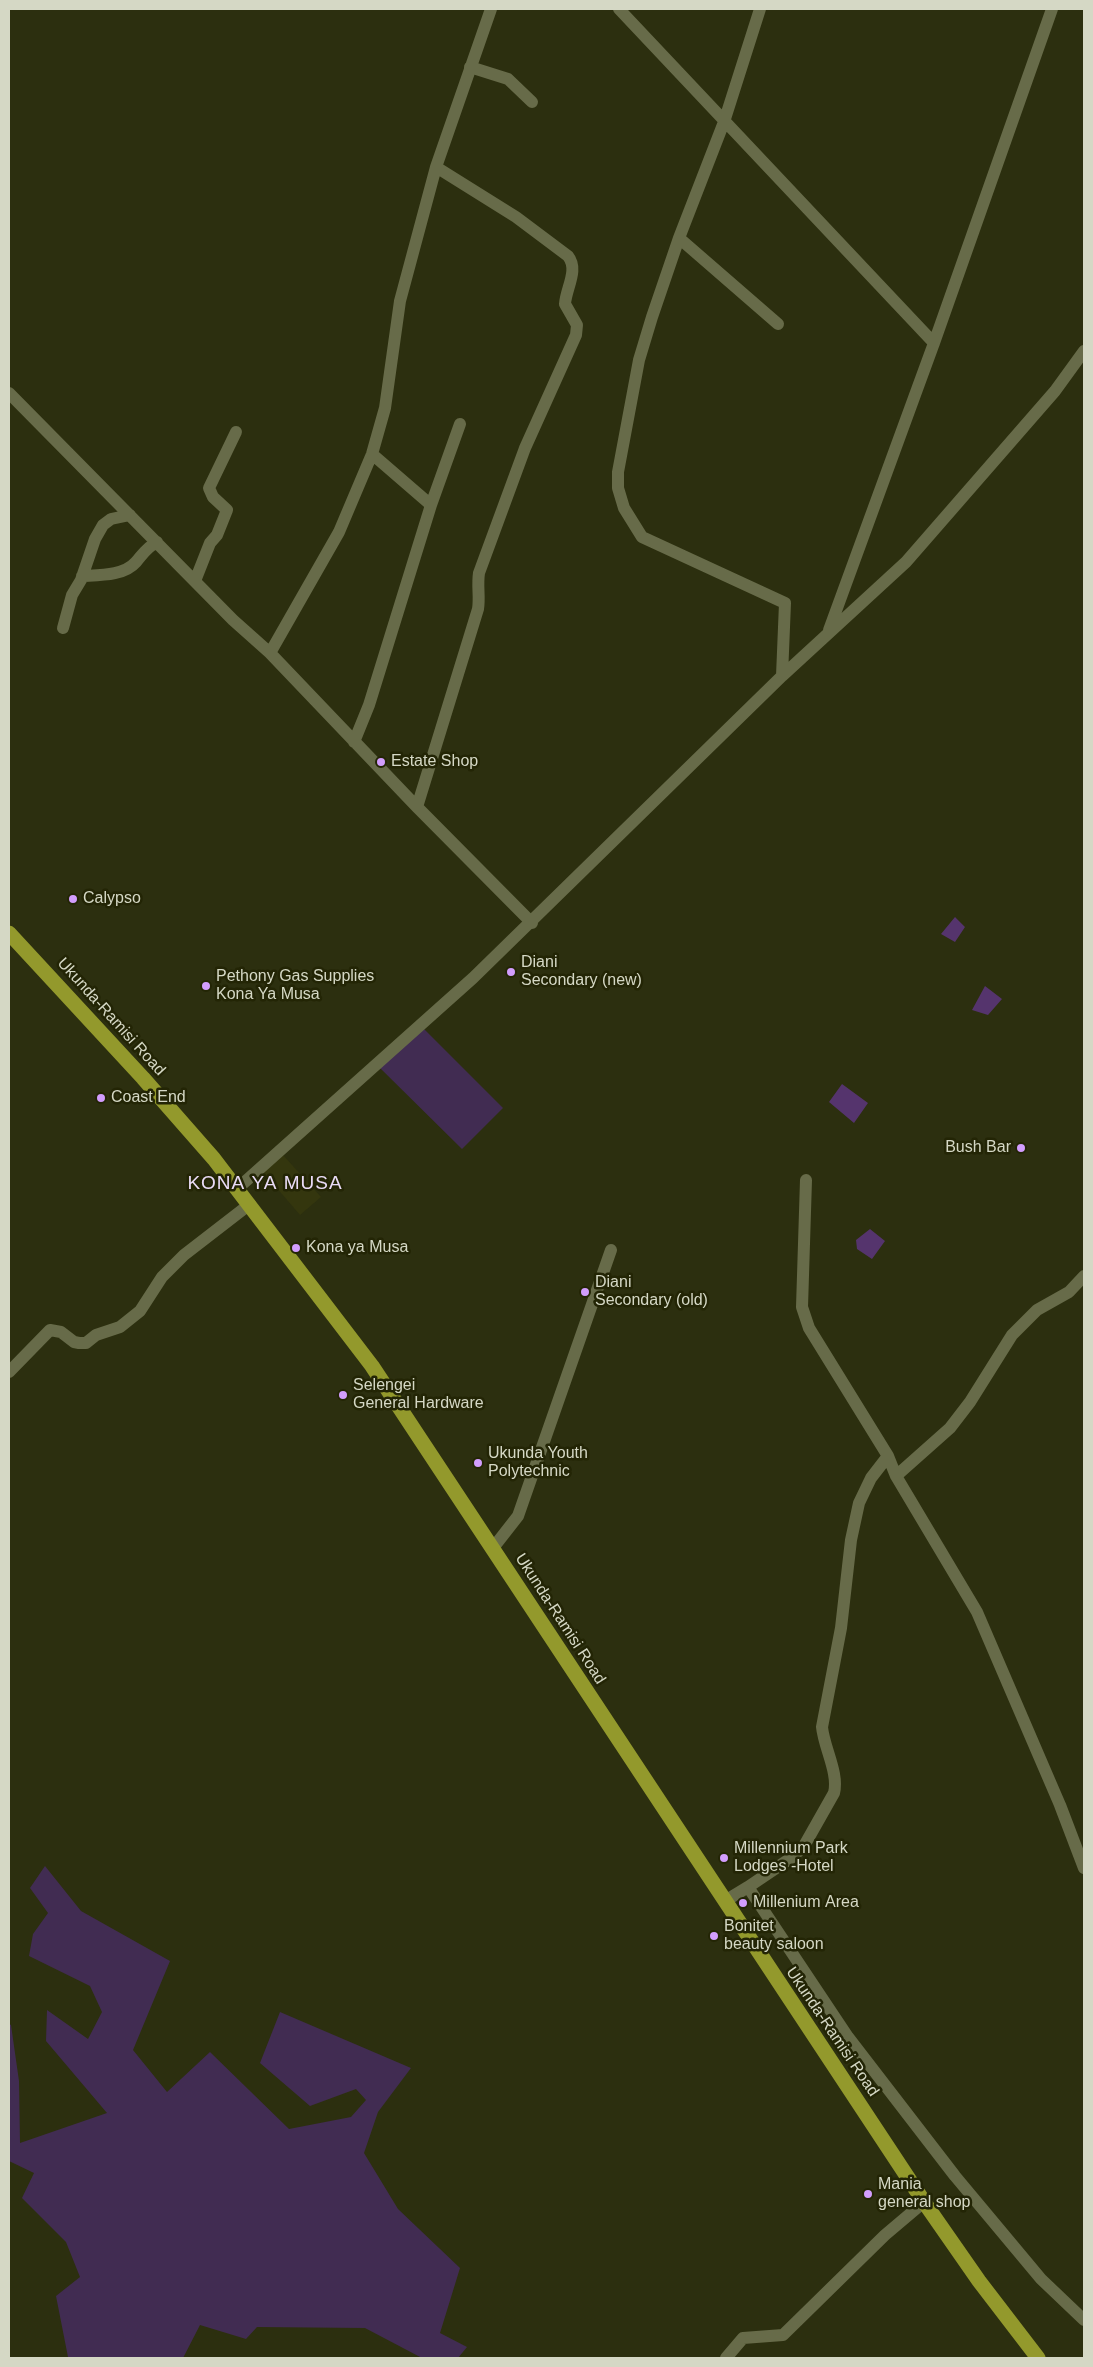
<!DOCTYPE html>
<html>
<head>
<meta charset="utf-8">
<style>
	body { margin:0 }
	#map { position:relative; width:1093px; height:2367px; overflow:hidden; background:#2c2f0f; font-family:Helvetica,sans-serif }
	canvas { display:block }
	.frame { position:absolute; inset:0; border:10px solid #d5d8c5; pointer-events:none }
</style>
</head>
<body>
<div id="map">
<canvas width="1093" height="2367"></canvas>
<div class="frame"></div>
</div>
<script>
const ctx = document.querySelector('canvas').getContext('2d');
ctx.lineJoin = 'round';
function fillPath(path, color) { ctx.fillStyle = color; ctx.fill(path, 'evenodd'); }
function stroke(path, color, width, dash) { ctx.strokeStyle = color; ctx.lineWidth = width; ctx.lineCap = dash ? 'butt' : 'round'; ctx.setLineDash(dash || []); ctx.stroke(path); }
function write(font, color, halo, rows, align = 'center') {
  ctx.font = font + ' Helvetica,sans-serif'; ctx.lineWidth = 5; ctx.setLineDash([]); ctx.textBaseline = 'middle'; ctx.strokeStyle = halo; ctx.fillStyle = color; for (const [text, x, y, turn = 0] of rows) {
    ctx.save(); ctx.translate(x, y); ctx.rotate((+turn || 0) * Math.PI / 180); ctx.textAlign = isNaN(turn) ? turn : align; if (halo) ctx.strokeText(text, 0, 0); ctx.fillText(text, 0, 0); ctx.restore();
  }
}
fillPath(new Path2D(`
	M283 1155 321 1197 300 1215 263 1172Z`), '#34360e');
fillPath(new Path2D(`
	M421 1026 503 1108 462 1149 380 1068Z
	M45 1866 81 1911 170 1961 133 2050 167 2092 210 2052 289 2129 351 2117 366 2100 356 2089 310 2106 260 2063 280 2012 411 2068 378 2112 364 2153 398 2209 460 2268 440 2333 467 2347 458 2358H422L365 2328 257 2327 246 2339 200 2325 183 2358 68 2357 56 2296 80 2277 66 2242 22 2198 34 2173 9 2161V2024L11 2025 19 2081 20 2143 107 2113 46 2041 47 2010 88 2039 102 2012 90 1986 29 1956 33 1934 48 1913 30 1888Z`), '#412c52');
fillPath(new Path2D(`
	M955 917 965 927 955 942 941 934Z
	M985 986 1002 999 988 1015 972 1010Z
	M842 1084 868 1103 854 1123 829 1102Z
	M870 1229 885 1241 872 1259 857 1249 856 1240Z`), '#55346d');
stroke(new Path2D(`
	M619 9 934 343
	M760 9 724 122 679 238 652 317 639 360 618 472V488L624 508 642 537 785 603 782 676
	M470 67 508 79 532 102
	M679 238 778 324
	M9 393 233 620 270 653 417 807 532 923
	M372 454 431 505
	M82 576C99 575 124 576 136 562 143 554 147 547 157 542
	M195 581 210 543 217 535 227 510 213 497 209 488 236 432
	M63 628 72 595 81 580 95 539 103 525 111 519 130 515
	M829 630 934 343 1052 9
	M270 653 339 532 372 454 385 408 400 301 436 167 491 9
	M354 742 369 705 431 505 460 424
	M417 807 478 609C480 597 477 586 479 573L525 448 576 335 577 325 565 304C566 288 579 270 568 256L516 217 436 167
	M806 1180 802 1307 809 1328 888 1456 896 1476 977 1612 1060 1805 1084 1868
	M238 1188 473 978 782 676 906 562 1055 391 1084 351
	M9 1372 50 1330 61 1332 74 1342 79 1343H86L96 1335 120 1327 140 1311 162 1277 184 1255 250 1204
	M896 1476 950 1428 970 1402 1012 1335 1037 1310 1069 1292 1084 1276
	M493 1548 518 1516 611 1250
	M748 1887 791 1858 804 1846 834 1793C839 1773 824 1748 822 1727L841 1628 851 1540 859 1503 871 1478 888 1456
	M725 1901 748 1887 848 2037 955 2176 1041 2279 1084 2320
	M726 2358 743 2338 783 2335 885 2235 924 2202`), '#676b49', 12);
stroke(new Path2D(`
	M9 933 143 1078 214 1159 372 1366 924 2202 979 2281 1038 2358`), '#93992c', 15);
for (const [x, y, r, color] of [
	[381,762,5,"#d29dfd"],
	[73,899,5,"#d29dfd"],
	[511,972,5,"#d29dfd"],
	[206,986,5,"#d29dfd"],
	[101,1098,5,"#d29dfd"],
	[1021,1148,5,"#d29dfd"],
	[296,1248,5,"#d29dfd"],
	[585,1292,5,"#d29dfd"],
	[343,1395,5,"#d29dfd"],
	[478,1463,5,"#d29dfd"],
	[724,1858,5,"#d29dfd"],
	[743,1903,5,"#d29dfd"],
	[714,1936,5,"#d29dfd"],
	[868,2194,5,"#d29dfd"]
]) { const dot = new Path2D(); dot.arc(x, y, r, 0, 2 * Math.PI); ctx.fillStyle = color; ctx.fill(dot); stroke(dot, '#232505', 2); }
write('16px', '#d5d8c5', '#232505', [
	["Estate Shop",391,762],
	["Calypso",83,899],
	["Diani",521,963],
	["Secondary (new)",521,981],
	["Pethony Gas Supplies",216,977],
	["Kona Ya Musa",216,995],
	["Coast End",111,1098],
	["Bush Bar",1011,1148,"right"],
	["Kona ya Musa",306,1248],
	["Diani",595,1283],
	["Secondary (old)",595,1301],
	["Selengei",353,1386],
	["General Hardware",353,1404],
	["Ukunda Youth",488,1454],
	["Polytechnic",488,1472],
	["Millennium Park",734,1849],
	["Lodges -Hotel",734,1867],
	["Millenium Area",753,1903],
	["Bonitet",724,1927],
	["beauty saloon",724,1945],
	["Mania",878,2185],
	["general shop",878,2203]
], 'left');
write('16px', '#d5d8c5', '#232505', [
	["Ukunda-Ramisi Road",111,1017,48],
	["Ukunda-Ramisi Road",560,1619,57],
	["Ukunda-Ramisi Road",832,2032,56]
]);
ctx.letterSpacing = '1px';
write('19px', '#eadcf7', '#232505', [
	["KONA YA MUSA",265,1184]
]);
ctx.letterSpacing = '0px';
</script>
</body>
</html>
